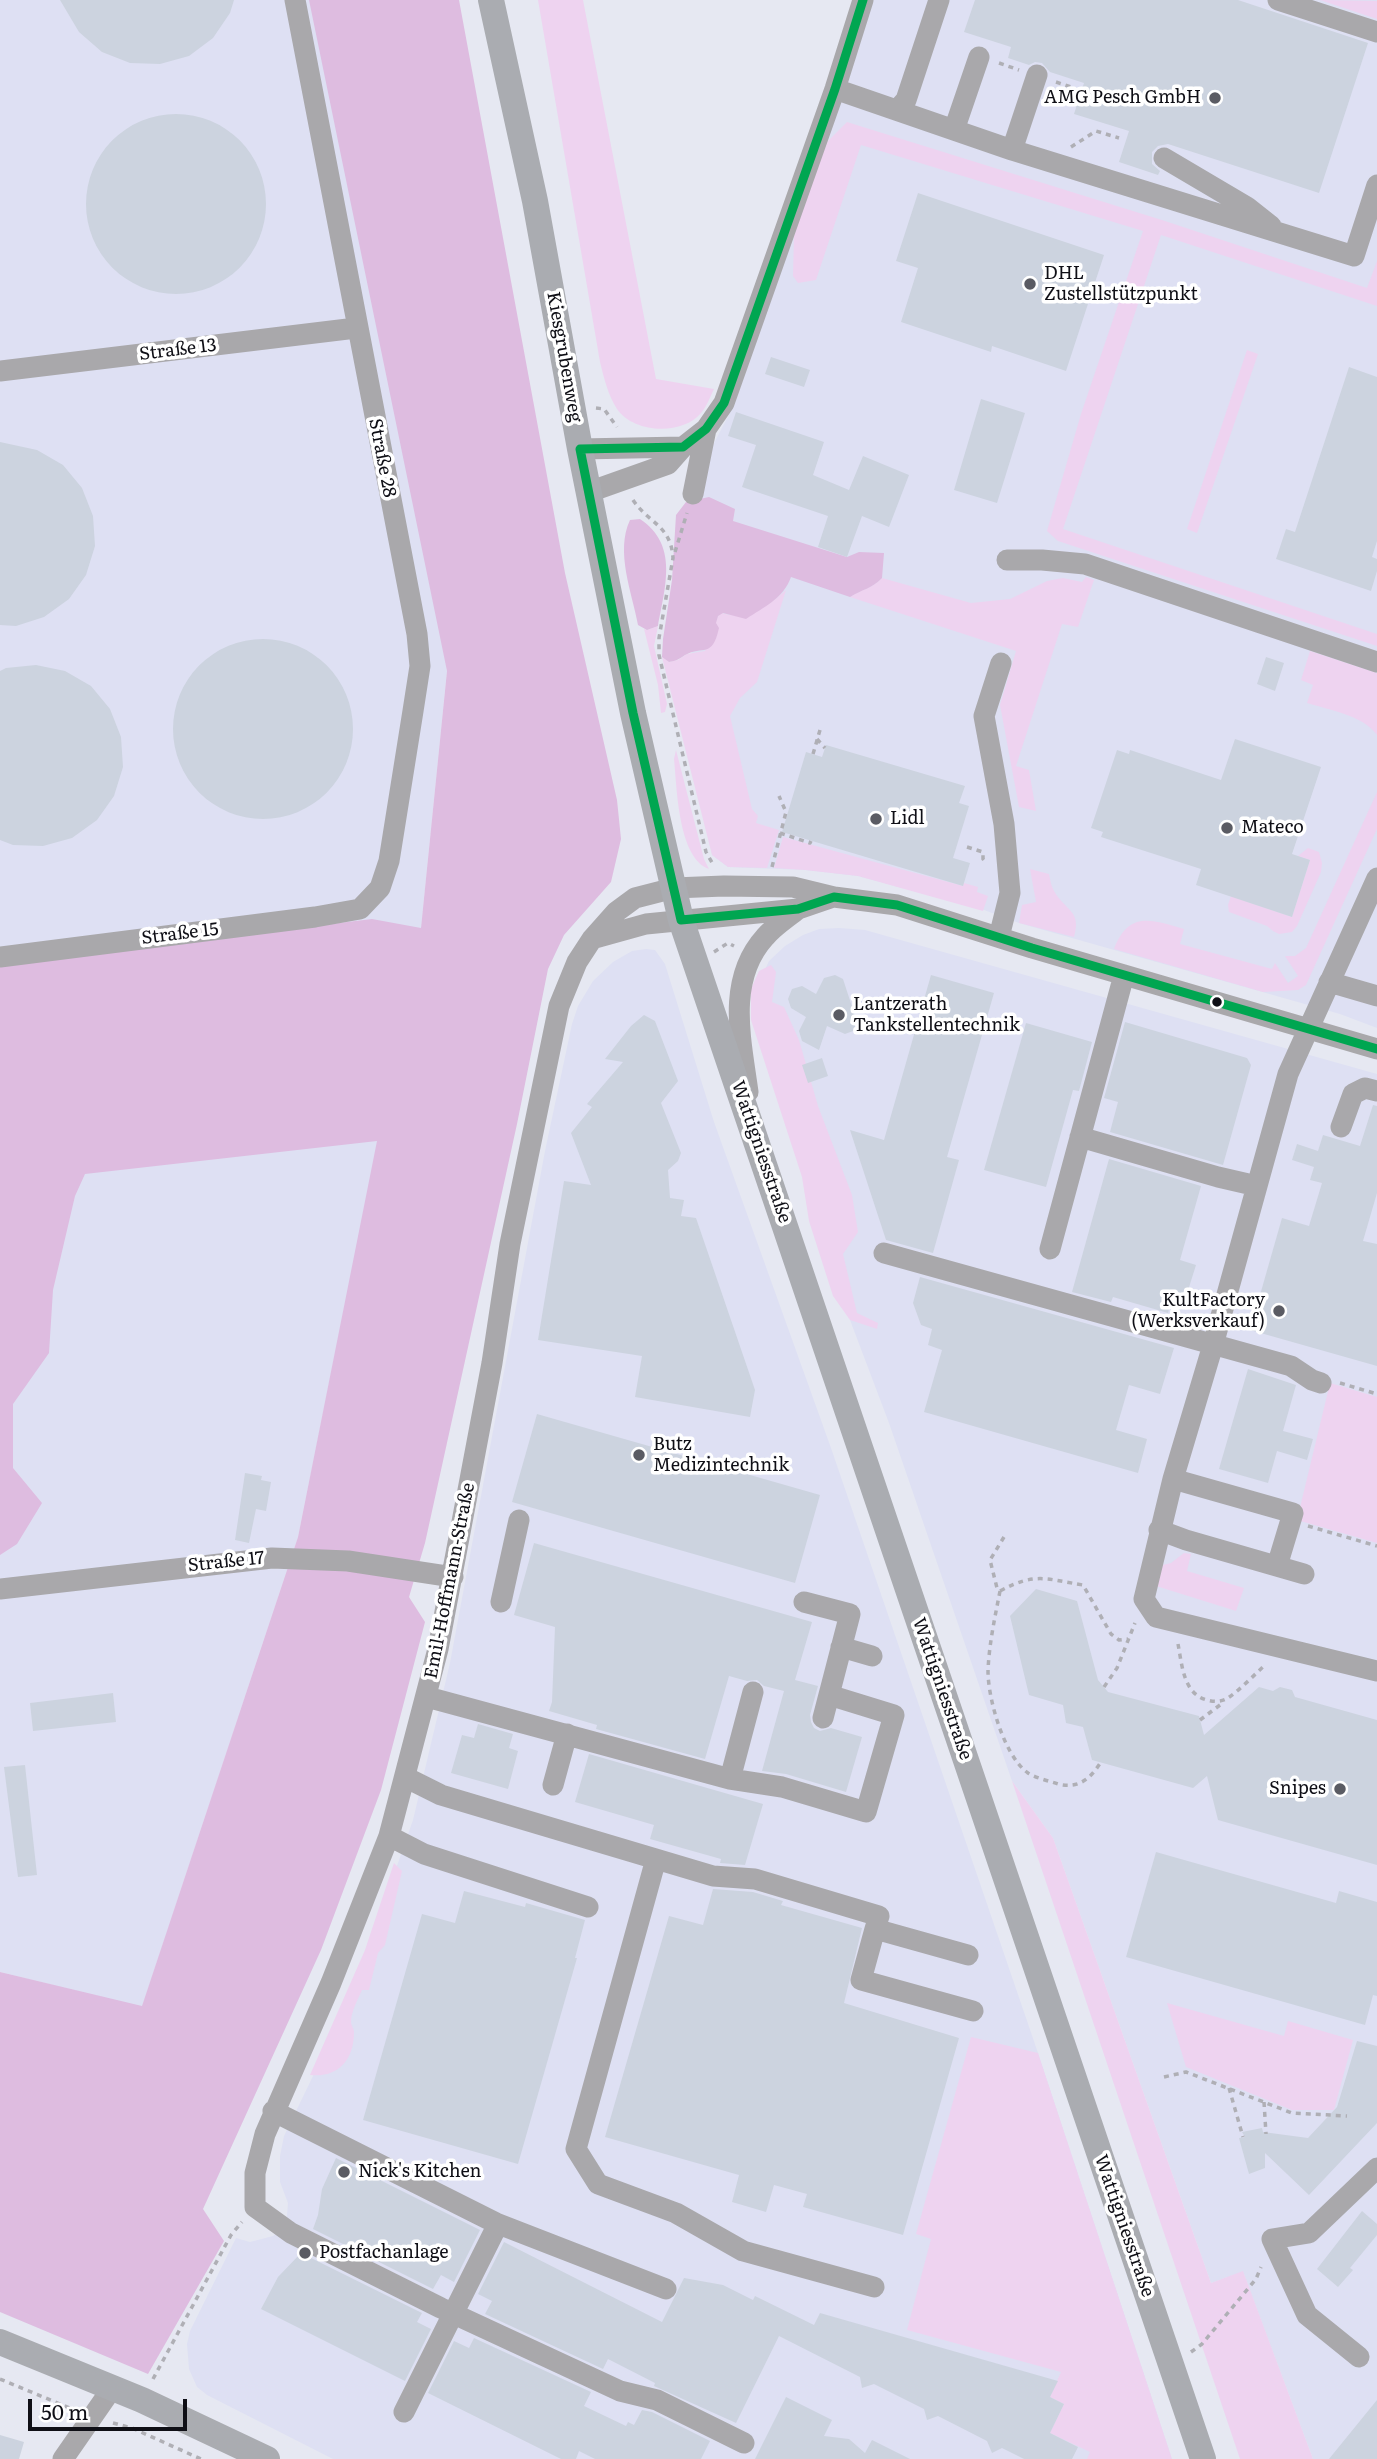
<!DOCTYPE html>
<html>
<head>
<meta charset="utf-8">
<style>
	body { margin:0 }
	#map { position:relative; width:1377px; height:2459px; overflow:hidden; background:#e6e8f2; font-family:Literata,serif }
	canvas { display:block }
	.scale { position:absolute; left:28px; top:2399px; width:159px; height:32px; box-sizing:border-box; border:4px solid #0f0f16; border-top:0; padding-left:9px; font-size:21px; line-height:24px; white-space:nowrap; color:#0f0f16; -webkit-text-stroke:5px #fff; paint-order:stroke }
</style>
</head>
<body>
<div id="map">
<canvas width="1377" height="2459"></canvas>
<div class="scale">50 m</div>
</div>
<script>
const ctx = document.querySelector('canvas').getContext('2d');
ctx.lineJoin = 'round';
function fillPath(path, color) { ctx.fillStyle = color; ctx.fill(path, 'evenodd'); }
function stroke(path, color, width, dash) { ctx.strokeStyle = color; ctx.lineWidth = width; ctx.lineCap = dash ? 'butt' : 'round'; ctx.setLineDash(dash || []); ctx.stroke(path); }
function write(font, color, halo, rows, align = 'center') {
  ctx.font = font + ' Literata,serif'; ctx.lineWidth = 7; ctx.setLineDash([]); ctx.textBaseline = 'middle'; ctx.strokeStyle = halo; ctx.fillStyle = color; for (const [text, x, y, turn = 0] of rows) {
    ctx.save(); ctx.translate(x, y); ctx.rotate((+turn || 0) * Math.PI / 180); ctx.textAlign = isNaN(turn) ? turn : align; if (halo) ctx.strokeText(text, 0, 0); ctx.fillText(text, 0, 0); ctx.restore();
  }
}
fillPath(new Path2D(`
	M0 0H354L447 671 421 929 298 1537 142 2007 0 1972Z
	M872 0H1377V1028L1340 1014 1019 923 984 910 858 876 805 870 728 867 712 855 691 685 694 534 712 447 735 403Z
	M839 928 865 930 1377 1074V2459H1313L1243 2272 1211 2283 1053 1838 1012 1781 889 1423 850 1320 760 980 769 961 785 946 803 935 819 929Z
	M646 949 655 950 665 964 714 1122 831 1448 1038 2053 1172 2459H333L207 2395 197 2387 189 2369 187 2344 190 2331 236 2238 250 2242 273 2236 282 2228 287 2216 288 2203 280 2182V2156L284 2136 313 2076 370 1943 413 1820 450 1663 545 1151 572 1024 578 1006 593 981 613 962 632 951Z`), '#dee0f3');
fillPath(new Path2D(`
	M538 0H583L656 379 714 389C710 397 707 406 701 413 682 436 633 433 617 409 608 395 604 378 600 362Z
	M1320 0 1377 1V19Z
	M847 122 1165 221 1367 288 1377 261V306L1161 235 1063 529 1377 634V646L1058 541 1047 531 1081 414 1143 231 861 145 816 280 798 283 793 276 794 235 825 144Z
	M1247 350 1258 354 1197 533 1187 529Z
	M1086 577 1094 580 1078 627 1062 624 1016 766 1029 770 1036 811 1019 807 1000 705 1016 651 850 597C862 589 871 589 882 578L971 603 1010 599 1047 581 1063 578 1082 582Z
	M786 590 757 682 740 698 730 716 752 809 758 816 756 823 779 830 767 868 728 867 712 855 662 657 669 662 678 660 687 654 705 651 718 616 722 613C747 621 768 606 786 590Z
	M658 626 654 646 667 704 665 712 661 713 658 685 644 629 647 630Z
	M1310 651 1377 673V735C1363 715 1329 710 1307 703L1313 685 1301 680Z
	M676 750 704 859 709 869C678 858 677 788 674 759Z
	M1377 792V829L1306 985 1298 990 1263 992 1114 949C1129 910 1152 920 1184 929L1180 944 1272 969 1275 963 1288 983 1298 976 1285 956H1295L1306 948Z
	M783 837 963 886 964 883 978 887 977 892 988 896 983 911 858 876 805 870 774 868Z
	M1308 848 1319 852 1322 863 1321 872 1297 926 1292 932 1279 934 1273 931 1267 926 1229 912 1228 905 1231 896 1292 917 1310 860 1298 856Z
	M1030 869 1049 874C1050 879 1051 886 1054 891 1065 911 1082 910 1074 937L1019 923 1022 905 1036 902Z
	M771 965 776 972 772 1002 784 1007 799 1040 818 1106 852 1195 858 1232 843 1254 857 1313 878 1323 877 1329 850 1320 833 1296 809 1221 802 1177 751 1020V989L759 971Z
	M1330 1383 1377 1397V1543L1297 1520Z
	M1184 1553 1191 1554 1187 1571 1244 1588 1236 1611 1156 1586 1163 1565 1171 1563Z
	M1012 1781 1053 1838 1211 2283 1243 2271 1313 2459H1240Z
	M394 1863 402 1871 385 1945 378 1953 369 1990H362C358 1999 351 2012 351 2022 351 2025 354 2029 354 2032 354 2061 337 2078 310 2075L365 1950Z
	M1167 2003 1284 2036 1288 2021 1353 2040 1334 2110H1292L1186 2067Z
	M971 2037 1038 2053 1172 2459H1087L1090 2452 1050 2433 1064 2404 1050 2397 1061 2372 907 2330 931 2239 916 2234Z`), '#eed3f0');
fillPath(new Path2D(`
	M309 0H459L565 573 617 800 621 839 611 882 564 935 548 969 517 1124 425 1543 409 1597 425 1622 381 1790 321 1950 203 2209 224 2241 148 2374 0 2312V1972L142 2006 298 1537 377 1141 85 1174 75 1196 53 1290 49 1353 13 1404V1468L42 1503 17 1544 0 1555V964L372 919 421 928 447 671Z
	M709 497 735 509 733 521 847 557 859 552 884 553 882 578C871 589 863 589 850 597L791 577C783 599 764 607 746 619L723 613 718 616 716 623 719 628C712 659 703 645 685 655 679 659 676 661 669 662L662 657 663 639 672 580 676 515 686 502Z
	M640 519C679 545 665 587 658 626L647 630 638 625C632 592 615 552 630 520Z`), '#debce0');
fillPath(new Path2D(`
	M60 0H234L230 13 213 38 189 56 160 64 130 63 102 52 79 32Z
	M975 0H1238L1368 43 1319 193 1168 144 1158 146 1152 152V164L1160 171 1158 175 1119 162 1129 131 1074 114 1084 83 1050 72 1042 63 1035 62 1029 65 1008 58 1011 47 964 32Z
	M86 204a90 90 0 1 1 180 0a90 90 0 1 1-180 0Z
	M918 193 1104 255 1066 371 992 346 991 352 901 322 918 268 896 261Z
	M771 357 810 370 804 387 765 374Z
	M1349 367 1377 377V541L1372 557 1377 559V571L1371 591 1276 559 1286 529 1295 532Z
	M981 399 1025 413 997 503 954 490Z
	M736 412 824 442 813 475 849 490 863 456 909 475 889 527 862 516 847 557 818 547 828 516 742 487 756 445 728 436Z
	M0 442 37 450 63 465 82 488 93 516 95 546 86 575 69 599 44 617 16 626 0 625Z
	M173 729a90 90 0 1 1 180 0a90 90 0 1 1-180 0Z
	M1266 657 1284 663 1275 691 1257 684Z
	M36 665 65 671 91 686 110 709 121 737 123 767 114 796 97 820 72 838 43 846 13 845 0 840V671L6 668Z
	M1235 739 1321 767 1292 854 1310 860 1292 917 1196 885 1201 869 1101 837 1103 832 1091 828 1117 750 1129 754 1130 750 1221 780Z
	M826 745 965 786 959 803 969 806 953 858 970 863 963 886 782 832 806 752 822 757Z
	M835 975 843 979 857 1022 853 1031 845 1034 827 1026 819 1050 802 1041 799 1031 806 1017 791 1008 788 999 792 989 802 986 816 994 824 978Z
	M931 975 994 993 947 1157 959 1160 933 1253 886 1240 850 1130 884 1140Z
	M644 1015 655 1021 678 1081 661 1103 681 1153 678 1161 668 1170 670 1198 684 1200 681 1216 696 1218 755 1390 750 1417 635 1397 642 1356 538 1340 564 1181 591 1185 571 1133 592 1107 587 1104 623 1062 605 1059 631 1026Z
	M1125 1022 1247 1058 1251 1065 1223 1165 1110 1132 1118 1102 1104 1098Z
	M1026 1023 1092 1042 1079 1091 1073 1090 1046 1187 984 1170Z
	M822 1058 828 1076 808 1083 802 1065Z
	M1373 1105 1377 1106V1193L1363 1241 1377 1244V1366L1250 1330 1282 1218 1309 1226 1322 1183 1310 1180 1314 1167 1292 1160 1297 1144 1318 1151 1323 1135 1360 1146Z
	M1109 1159 1201 1186 1180 1260 1196 1265 1185 1300 1172 1297 1168 1313 1113 1297 1111 1302 1072 1292Z
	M920 1277 1174 1348 1160 1394 1129 1385 1116 1430 1147 1439 1138 1473 924 1412 942 1350 928 1345 932 1329 921 1325 913 1303Z
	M1248 1369 1296 1385 1283 1431 1313 1439 1307 1460 1277 1451 1268 1483 1219 1469Z
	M537 1414 820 1495 795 1583 512 1502Z
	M245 1473 262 1476 261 1480 271 1482 266 1511 256 1509 249 1543 235 1540Z
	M534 1543 812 1622 795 1680 818 1686 810 1715 811 1722 814 1728 820 1731 831 1728 862 1737 846 1792 786 1774 762 1771 784 1691 764 1686 757 1680 747 1681 729 1676 705 1759 596 1729 597 1725 549 1711 552 1702 555 1627 514 1615Z
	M1036 1589 1077 1601 1098 1680 1108 1692 1199 1716 1204 1735 1259 1687 1273 1691 1280 1687 1292 1690 1295 1697 1377 1720V1865L1218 1820 1207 1776 1193 1788 1092 1760 1083 1727 1066 1723 1063 1705 1029 1695 1010 1616Z
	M113 1693 116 1722 33 1731 30 1703Z
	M478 1724 513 1734 509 1748 518 1751 508 1789 451 1773 462 1735 474 1738Z
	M589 1754 763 1804 745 1865 720 1863 721 1859 650 1839 654 1825 575 1802Z
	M25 1765 37 1875 18 1877 4 1767Z
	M1156 1852 1336 1903 1339 1891 1377 1902V1996L1373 1995 1365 2025 1126 1957Z
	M713 1889 753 1892 783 1901 781 1905 862 1928 844 2003 959 2038 903 2235 803 2207 807 2194 774 2185 766 2212 732 2202 739 2175 605 2137 669 1916 703 1925Z
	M464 1891 525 1907 526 1903 585 1920 575 1958H577L518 2164 363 2120 422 1914 455 1923Z
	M1357 2041 1377 2046V2123L1309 2195 1265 2153V2168L1249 2174 1239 2138 1245 2137 1242 2132 1262 2128 1263 2132 1308 2138 1337 2107Z
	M336 2158 480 2230 454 2282 441 2275 433 2289 313 2229 318 2215 322 2189Z
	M1362 2211 1377 2224V2235L1350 2268 1353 2270 1338 2287 1317 2269Z
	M504 2242 662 2322 684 2278 723 2285 753 2300 755 2296 814 2325 820 2313 1058 2381 1050 2397 1064 2404 1050 2433 1078 2447 1072 2459H1024L1002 2448 992 2453 987 2441 938 2416 927 2420 924 2409 874 2384 862 2388 860 2377 779 2336 736 2423 654 2386 655 2383 608 2359 603 2369 485 2314 492 2301 478 2294Z
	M301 2253 422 2313 417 2322 431 2329 405 2381 261 2309 278 2277Z
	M474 2338 591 2392 584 2406 626 2426 628 2422 634 2425 642 2410 652 2412 710 2441 701 2459H595L579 2451 576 2459H561L428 2393 454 2341 469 2348Z
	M786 2397 832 2420 824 2436 849 2439 865 2453 872 2440 910 2459H755Z
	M1377 2400V2459H1329Z
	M0 2435 24 2442 19 2459H0Z`), '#ccd3df');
stroke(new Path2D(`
	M999 63 1019 70
	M1056 82 1071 87
	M1071 147 1096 131 1119 138
	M596 408 604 409 617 427
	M633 500C648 523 671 525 673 558L659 638V655L706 852 714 866
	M675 552 687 513
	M817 739 825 748
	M813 754 820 730
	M780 833 810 843 811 841
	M967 847 983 852V859L986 862
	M772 867 786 812 779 796
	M714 952 728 943 734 946
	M1340 1383 1377 1394
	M1308 1526 1377 1546
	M1004 1537 990 1560 997 1588 1000 1591C995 1617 989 1644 988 1671 988 1699 1004 1756 1028 1773 1036 1778 1049 1781 1058 1784 1079 1789 1090 1779 1101 1762
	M1000 1591C1035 1572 1046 1579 1083 1585L1111 1634 1119 1640 1128 1639
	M1178 1644C1182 1664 1183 1694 1207 1700 1214 1702 1222 1702 1228 1698 1241 1689 1253 1676 1265 1665
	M1104 1687 1117 1668 1135 1623
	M1200 1720 1224 1702
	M1164 2077 1186 2072 1292 2113 1347 2116
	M1229 2088 1243 2137
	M1264 2102 1266 2134
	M1191 2352 1202 2344 1256 2279 1261 2267
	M0 2379 72 2409
	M153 2379 231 2235 242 2222
	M113 2423 132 2428 201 2459`), '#afafb5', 3.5, [5, 5]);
stroke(new Path2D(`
	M1278 0 1377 32
	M835 89 1012 150 1354 256 1377 185
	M897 110 906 100 939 0
	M954 130 979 57
	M1012 150 1037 75
	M1164 158 1247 207 1271 226
	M0 371 356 328
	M580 449 683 447
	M589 492 668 464 683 447 706 429 724 403 835 89 863 0
	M693 494 706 429
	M1007 560H1042L1085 564 1377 662
	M1377 878 1288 1074 1213 1345 1173 1479 1144 1599 1156 1617 1377 1671
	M999 937 1010 893 1004 824 984 716 1001 663
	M592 939 646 924 798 909 833 897
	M0 957 315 917 360 909 380 888 389 861 413 711 420 666 417 634 295 0
	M1329 982 1377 996
	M748 1092C741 1040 726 980 765 937 774 926 787 918 798 909
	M1341 1127 1353 1094 1365 1088 1377 1091
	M1080 1137 1218 1177 1257 1186
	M1050 1249 1124 975
	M884 1253 1291 1366 1312 1380 1321 1383
	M1173 1479 1293 1513 1277 1566
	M1159 1530 1186 1540 1304 1574
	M0 1589 272 1558 348 1561 453 1577
	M501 1602 519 1520
	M804 1602 850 1614 823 1718
	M841 1647 872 1656
	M427 1697 730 1779 782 1787 866 1812 894 1715 829 1695
	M405 1777 441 1795 713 1876 755 1879 879 1916 875 1929 968 1955
	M730 1779 753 1692
	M553 1785 567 1734
	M389 1836 424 1854 588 1907
	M656 1859 576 2149 598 2184 676 2213 743 2251 874 2287
	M875 1929 861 1980 973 2011
	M273 2111 496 2223 666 2289
	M1359 2357 1307 2315 1272 2239 1309 2233 1377 2168
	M404 2412 498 2224
	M744 2443 657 2400 620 2391 441 2308 291 2233 255 2207V2173L265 2134 331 1983 389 1836 438 1649 492 1363 510 1244 559 1006 577 962 592 939 616 912 635 898 674 888 724 886 793 887 834 897 897 905 1032 948 1377 1049
	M63 2459 113 2387`), '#a9a8ab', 21);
stroke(new Path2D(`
	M491 0 535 201 580 449 633 713 681 920 1203 2459
	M0 2342 142 2400 267 2459`), '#aaacb1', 26);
stroke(new Path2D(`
	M863 0 835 89 724 403 706 429 683 447 580 449 633 713 681 920 798 909 834 897 897 905 1032 948 1377 1049`), '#00a651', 9);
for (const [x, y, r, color] of [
	[1215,98,7,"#5a5b63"],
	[1030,284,7,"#5a5b63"],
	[876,819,7,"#5a5b63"],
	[1227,828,7,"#5a5b63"],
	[1217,1002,6,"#0f0f16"],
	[839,1015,7,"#5a5b63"],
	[1279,1311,7,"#5a5b63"],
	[639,1455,7,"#5a5b63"],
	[1340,1789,7,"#5a5b63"],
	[344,2172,7,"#5a5b63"],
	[305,2253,7,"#5a5b63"]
]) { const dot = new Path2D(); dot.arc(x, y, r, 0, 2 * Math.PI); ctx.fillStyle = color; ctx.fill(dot); stroke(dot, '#fff', 2.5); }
write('18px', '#0f0f16', '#fff', [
	["AMG Pesch GmbH",1201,98,"right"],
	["DHL",1044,274],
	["Zustellstützpunkt",1044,295],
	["Lidl",890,819],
	["Mateco",1241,828],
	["Lantzerath",853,1005],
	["Tankstellentechnik",853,1026],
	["KultFactory",1265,1301,"right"],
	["(Werksverkauf)",1265,1322,"right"],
	["Butz",653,1445],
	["Medizintechnik",653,1466],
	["Snipes",1326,1789,"right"],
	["Nick's Kitchen",358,2172],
	["Postfachanlage",319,2253]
], 'left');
write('18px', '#0f0f16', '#fff', [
	["Straße 13",178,350,-7],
	["Kiesgrubenweg",564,357,80],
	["Straße 28",382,458,79],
	["Straße 15",180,934,-7],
	["Wattigniesstraße",761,1152,71],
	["Straße 17",226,1562,-6],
	["Emil-Hoffmann-Straße",450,1581,-79],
	["Wattigniesstraße",942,1689,71],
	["Wattigniesstraße",1124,2226,71]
]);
</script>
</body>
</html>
